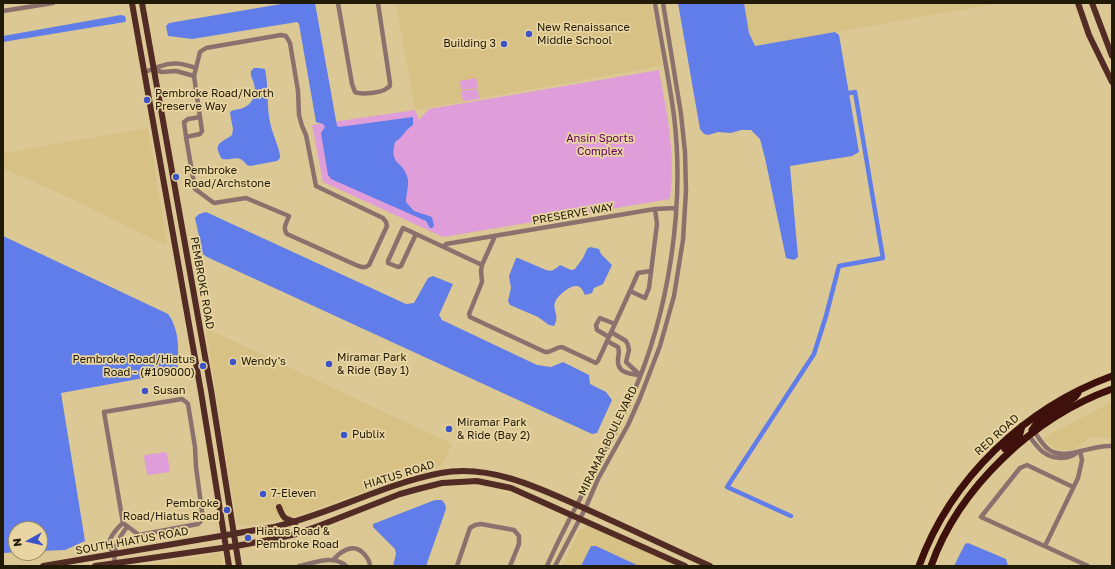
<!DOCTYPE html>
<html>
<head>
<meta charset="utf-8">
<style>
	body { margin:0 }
	#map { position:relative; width:1115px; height:569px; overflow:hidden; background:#dbc894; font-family:"Golos Text",sans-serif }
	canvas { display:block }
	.frame { position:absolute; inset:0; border:4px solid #211a06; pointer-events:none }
	.north { position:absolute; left:8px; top:521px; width:40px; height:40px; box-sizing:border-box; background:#e8d5a1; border:1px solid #988a63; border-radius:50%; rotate:262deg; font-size:11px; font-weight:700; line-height:16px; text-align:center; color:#211a06 }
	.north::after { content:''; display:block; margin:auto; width:14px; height:18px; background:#3c54c7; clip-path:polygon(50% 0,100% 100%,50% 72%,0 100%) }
</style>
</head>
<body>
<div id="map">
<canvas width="1115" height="569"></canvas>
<div class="frame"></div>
<div class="north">N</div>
</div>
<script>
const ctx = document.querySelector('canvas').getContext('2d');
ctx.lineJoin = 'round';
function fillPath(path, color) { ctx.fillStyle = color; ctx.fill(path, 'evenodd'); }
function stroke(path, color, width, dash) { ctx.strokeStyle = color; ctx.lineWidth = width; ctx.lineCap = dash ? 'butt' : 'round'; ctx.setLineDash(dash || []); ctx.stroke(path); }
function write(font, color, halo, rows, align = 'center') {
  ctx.font = font + ' "Golos Text",sans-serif'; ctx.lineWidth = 3.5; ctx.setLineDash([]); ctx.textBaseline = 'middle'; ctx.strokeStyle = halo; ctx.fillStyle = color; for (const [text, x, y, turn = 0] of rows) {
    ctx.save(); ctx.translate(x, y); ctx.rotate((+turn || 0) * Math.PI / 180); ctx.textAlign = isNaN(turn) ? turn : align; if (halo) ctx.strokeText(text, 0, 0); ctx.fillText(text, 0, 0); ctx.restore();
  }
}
fillPath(new Path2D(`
	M396 3H651L662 66 415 110Z
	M744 3H1001L755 46 749 33Z
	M148 128 167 243 163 244 76 201 3 168V153Z
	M206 328 452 444 441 466 401 477 377 487 296 516 244 526 237 522 227 465Z
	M1112 402V438L1092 437 1073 450H1056L1043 438Z
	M589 526 679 566H562L580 530Z
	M221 553 223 566H138Z`), '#d7c185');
fillPath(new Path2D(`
	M659 70C667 114 676 154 670 199L443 237 323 182 312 125 415 110 419 120 429 109Z
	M476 78 478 88 461 90 460 81Z
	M478 89 479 99 463 101 461 91Z
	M165 452 167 454 170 470 168 472 149 475 147 474 144 457 145 455Z`), '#df9ed9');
fillPath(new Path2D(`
	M287 3H315L337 126 339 127 413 117V125C406 129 402 138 395 142 389 166 402 160 407 176 410 183 406 194 406 202L414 211 432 217 434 226 432 228H430L426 221 331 179 328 175 321 133 325 127 323 124 316 122 299 24 297 22 192 39 168 36 166 26 169 23Z
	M678 3H744L749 33 755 46 835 32 839 35 859 152 852 156 790 166 798 257 794 260 786 258 765 158 760 139 751 130H741L731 133 718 132 708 135 704 134 700 129Z
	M121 15 125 16 126 20 125 22 3 42V36Z
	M254 68H259L265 69C269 88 266 108 271 126 272 132 281 153 280 156 280 159 279 159 277 161L250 166 247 165C238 153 234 161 222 159 212 143 221 143 232 135L233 129 230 113 231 111C235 109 239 110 243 108 253 104 257 94 254 84 253 79 250 76 251 71Z
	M206 212 406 304 414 303 428 278 433 276 453 284 439 315 442 320 537 365 551 367 563 362 589 375 590 384 606 392 612 400 597 433 592 434 207 257 203 254 195 218 199 214Z
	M3 236 168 314C180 330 179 353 177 372L61 393 85 541 65 550 40 551V529H16V552L4 553 3 547Z
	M590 247 599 249 601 254 612 265 603 284 594 288 592 293 585 295C583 291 582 287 577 286 572 286 569 288 566 290 543 307 563 311 554 326L549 325 538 317 510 305 508 301 511 288 509 276 516 258H518L546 270C553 272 555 269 560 265L571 270 575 269 583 258 587 249Z
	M435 500H442L445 504 446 509 426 566H393L396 554 395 549 373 527V524Z
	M968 543 1006 559 1008 566H954L965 544Z
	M591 546H596L639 566H581Z`), '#607de9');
stroke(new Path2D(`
	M791 516 727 487 814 354 826 316 839 266 883 258 855 92 844 94`), '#607de9', 4.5);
stroke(new Path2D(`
	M338 3 352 84 355 92C361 95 382 93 387 88 390 87 390 86 390 83L378 3
	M3 11 53 3
	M281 35 286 36 290 43 298 91 299 115 302 126 306 135 316 186 383 218 386 222 387 226 369 265C364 269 361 267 356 265L287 234C282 228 287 222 289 216L246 198 214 203 195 189 186 137 200 134 202 131 194 76 200 52 206 48Z
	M154 70 162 72 176 71 194 76
	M144 72C152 70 154 68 161 66 173 61 184 64 196 68
	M186 137 184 122 188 119 200 117
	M403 228 416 234 401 266 398 267 388 263V261L402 230Z
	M416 234 482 265
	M495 236 482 265 481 271 482 282 469 314 470 317 545 352C552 353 555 347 562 347L596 363 598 361 630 291 645 298 649 288 657 224 655 209
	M444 246 446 244 655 209 676 208
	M630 291 638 273 651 271
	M611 332 626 341 628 345 629 350 626 362 640 375
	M609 337 597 330 596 325 600 318 615 324
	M607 341 618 347C620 352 618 355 618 360 617 373 630 374 639 375
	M182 399 186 402 188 404 195 447 196 467 203 519 198 524 139 535 123 523 104 412Z
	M1034 431C1038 437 1042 444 1048 449 1065 462 1091 444 1112 446
	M1029 436C1033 441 1038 448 1043 452 1054 460 1068 460 1078 452
	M1073 487 1027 465 1020 468 981 517 1088 566
	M1045 546 1078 478 1082 460 1080 451
	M114 554C112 551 110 549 109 546 108 538 118 527 123 523
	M334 559C343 549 355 543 365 555 368 559 370 561 370 566
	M115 566C113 549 117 540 127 527
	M299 566C314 563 334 554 346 566
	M457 566 470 528 475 525 481 524 514 530 519 536V544L510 566
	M547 566C572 508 607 454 632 396 669 313 685 206 674 116 669 78 661 41 655 3
	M555 566 585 509 598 479 628 425 640 398 660 346 674 296 683 240 686 191 685 152 681 114 663 3`), '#8a716d', 4.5);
stroke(new Path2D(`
	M132 3 201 392 229 566
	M142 3 211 390 239 566
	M1078 3 1089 35 1112 82
	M1092 3 1112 56
	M279 507C283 518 284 519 296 522
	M43 566 274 527C331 514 383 484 441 473 495 463 549 493 597 514 635 531 672 549 710 566
	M95 566 236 546 274 539 296 534 321 525 400 494 418 489 442 483 477 481 511 488 685 566`), '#532b25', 6);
stroke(new Path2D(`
	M1032 430 1039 420 1075 397 1078 393
	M1005 449 1019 437 1022 426
	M919 566C951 478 1025 408 1112 376
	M931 566C959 487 1034 417 1112 389`), '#3e110c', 7);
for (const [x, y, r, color] of [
	[529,34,4,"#3c54c7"],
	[504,44,4,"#3c54c7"],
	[147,100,4,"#3c54c7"],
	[176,177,4,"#3c54c7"],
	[233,362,4,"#3c54c7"],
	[329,364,4,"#3c54c7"],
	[203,366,4,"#3c54c7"],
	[145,391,4,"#3c54c7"],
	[449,429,4,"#3c54c7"],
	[344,435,4,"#3c54c7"],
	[263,494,4,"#3c54c7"],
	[227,510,4,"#3c54c7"],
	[248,538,4,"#3c54c7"]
]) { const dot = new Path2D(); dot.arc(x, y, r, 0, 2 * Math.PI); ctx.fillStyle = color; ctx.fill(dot); stroke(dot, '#e8d5a1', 1.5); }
write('11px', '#211a06', '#e8d5a1', [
	["New Renaissance",537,28],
	["Middle School",537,41],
	["Building 3",496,44,"right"],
	["Pembroke Road/North",155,94],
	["Preserve Way",155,107],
	["Pembroke",184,171],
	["Road/Archstone",184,184],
	["Miramar Park",337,358],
	["& Ride (Bay 1)",337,371],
	["Pembroke Road/Hiatus",195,360,"right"],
	["Road - (#109000)",195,373,"right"],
	["Wendy's",241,362],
	["Susan",153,391],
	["Miramar Park",457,423],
	["& Ride (Bay 2)",457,436],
	["Publix",352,435],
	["7-Eleven",271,494],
	["Pembroke",219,504,"right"],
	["Road/Hiatus Road",219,517,"right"],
	["Hiatus Road &",256,532],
	["Pembroke Road",256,545]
], 'left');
write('11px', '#61015f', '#e8d5a1', [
	["Ansin Sports",600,139],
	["Complex",600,152]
]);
write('11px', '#211a06', '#e8d5a1', [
	["PRESERVE WAY",573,214,-10],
	["PEMBROKE ROAD",202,283,80],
	["RED ROAD",997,435,-42],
	["MIRAMAR BOULEVARD",608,441,-64],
	["HIATUS ROAD",399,475,-17],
	["SOUTH HIATUS ROAD",132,541,-10]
]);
</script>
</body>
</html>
